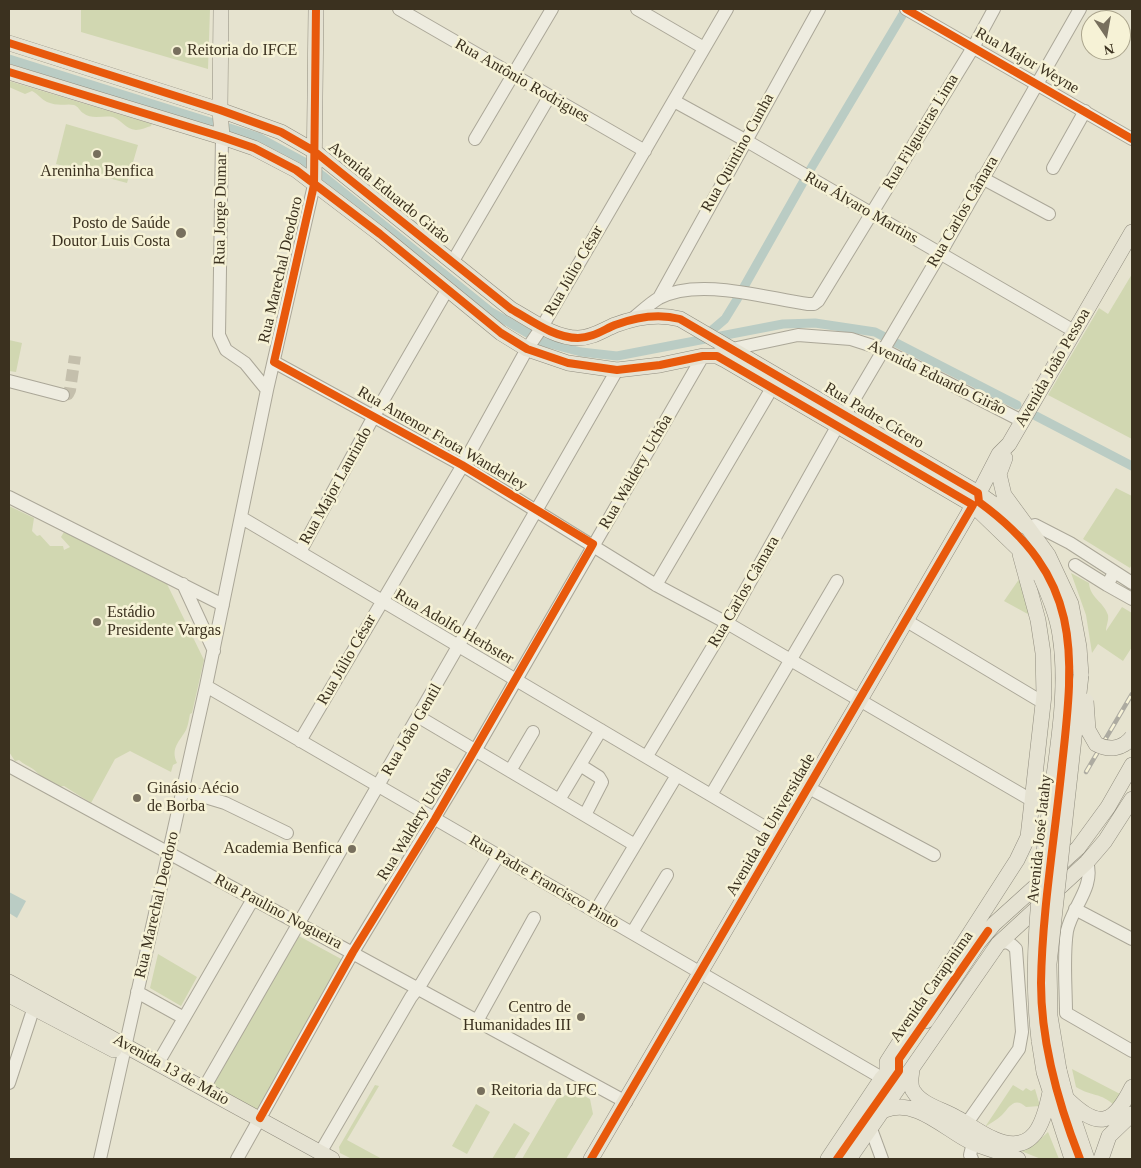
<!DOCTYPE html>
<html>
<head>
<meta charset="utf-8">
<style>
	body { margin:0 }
	#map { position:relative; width:1141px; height:1168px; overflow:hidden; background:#e6e3cf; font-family:"Times New Roman",serif }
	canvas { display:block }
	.frame { position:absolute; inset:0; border:10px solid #3b311f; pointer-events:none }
	.north { position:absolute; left:1081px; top:10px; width:50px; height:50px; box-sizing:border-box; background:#f6f2d6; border:1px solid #aba58d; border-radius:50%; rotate:168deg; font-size:14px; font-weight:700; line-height:20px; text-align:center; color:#3b311f }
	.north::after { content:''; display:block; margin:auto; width:18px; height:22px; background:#776f5d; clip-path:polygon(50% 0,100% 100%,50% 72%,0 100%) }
</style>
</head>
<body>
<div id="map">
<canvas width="1141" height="1168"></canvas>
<div class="frame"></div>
<div class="north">N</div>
</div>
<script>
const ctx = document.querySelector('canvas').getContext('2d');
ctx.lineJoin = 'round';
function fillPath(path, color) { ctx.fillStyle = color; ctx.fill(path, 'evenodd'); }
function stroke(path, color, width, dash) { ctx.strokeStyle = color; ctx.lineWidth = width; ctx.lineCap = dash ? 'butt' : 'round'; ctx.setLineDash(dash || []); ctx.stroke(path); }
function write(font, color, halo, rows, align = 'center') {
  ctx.font = font + ' "Times New Roman",serif'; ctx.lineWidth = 5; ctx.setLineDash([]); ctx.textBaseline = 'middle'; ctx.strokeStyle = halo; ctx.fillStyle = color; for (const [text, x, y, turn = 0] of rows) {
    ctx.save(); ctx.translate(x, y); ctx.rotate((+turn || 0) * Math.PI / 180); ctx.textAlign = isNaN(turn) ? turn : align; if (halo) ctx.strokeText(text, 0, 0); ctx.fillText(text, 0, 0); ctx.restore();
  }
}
fillPath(new Path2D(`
	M81 9H210L208 69 81 32Z
	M9 81 152 124 151 126C147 127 141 130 136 130 125 129 122 120 113 117 103 115 92 120 83 113 79 110 79 107 74 105 67 103 59 107 47 102 41 99 38 94 32 91L25 94 9 87Z
	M66 124 138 145 127 183 56 164Z
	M1132 274V439L1048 395 1099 308 1108 314Z
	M9 340 22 343 16 372 9 371Z
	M1116 488 1132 496V564L1130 568 1083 539Z
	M9 506 34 518 32 531 37 536 40 535 50 546H63L64 550 70 547 61 537 64 532 167 584 204 660 192 713 190 714C189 719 188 726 186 730 180 741 170 748 177 763L173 765 171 772 130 751 115 759 91 803 64 786C50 789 43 777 33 769 29 766 23 764 19 760L15 761 9 752Z
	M1071 573 1089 583C1090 598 1104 602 1108 615 1109 620 1106 626 1106 631L1122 607 1132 613V647L1123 661 1098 644 1092 653 1086 615Z
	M1022 575 1035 618 1004 601Z
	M297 935 343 960 259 1112 212 1087Z
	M158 954 197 977 181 1006 150 988Z
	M1072 1069 1122 1095 1114 1105C1102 1093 1090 1096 1076 1087Z
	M375 1085 379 1086 347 1140 382 1159H352L340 1153 339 1147Z
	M1013 1085 1023 1091 1026 1088 1031 1091 1035 1089 1040 1106 1026 1107C1014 1096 1009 1108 1002 1115 997 1120 990 1123 985 1127Z
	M575 1091 590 1099 593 1114 566 1159H522L557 1099Z
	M476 1104 490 1112 467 1154 452 1146Z
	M514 1123 530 1133 514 1159H492Z
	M1048 1132 1059 1159H1041L1021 1151 1036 1143Z`), '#d1d7b1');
fillPath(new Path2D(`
	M9 892 26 901 17 918 9 913Z`), '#baccc4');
stroke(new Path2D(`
	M9 59 258 137 306 163 323 176 491 312 543 342 581 352 617 356 783 324 815 323 875 332 1017 405
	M704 337 725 319 736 301 810 170 906 9
	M1036 416 1132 466`), '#baccc4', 9);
stroke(new Path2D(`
	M63 395 68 394 70 390 75 356`), '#c4bfac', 12, [12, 6]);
const minor = new Path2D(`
	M399 9 645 151
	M637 9 704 48
	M906 9 1132 139
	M674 101 745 140 1074 331
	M222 137 219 335 226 350 245 363 267 390
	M475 139 552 9
	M1053 168 1085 111
	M982 178 1049 214
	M453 261 549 97
	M659 298 819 9
	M631 320C640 313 649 304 659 298 699 277 765 298 808 304H814L818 301 974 46 994 9
	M732 349 798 335 851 339 882 349 1022 421
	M274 362 462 465 656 585 727 623 1033 801
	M9 381 63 395
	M845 415 940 254 1080 9
	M9 497 223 605
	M242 518 780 836
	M1026 527 1035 525 1070 543 1132 583
	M300 552 374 416 447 290
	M1075 565 1107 585
	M1114 573 1107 585 1132 599
	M183 584 214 651
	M656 585 772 388
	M905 620 1037 699
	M206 686 882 1078
	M419 717 635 845
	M300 741 464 463 527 349 542 327 727 9
	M647 756 727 623 838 425
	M580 765 599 777 602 782 585 815
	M9 766 626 1102
	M510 771 533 732
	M809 788 934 855
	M182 790 225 803 287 833
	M711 795 837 581
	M559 800 601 730
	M1087 862C1095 887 1072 907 1067 931 1063 957 1066 987 1066 1013L1132 1051
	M1075 909 1132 939
	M595 912 677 775
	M632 933 667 875
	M137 992 184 1018
	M477 1021 534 918
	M158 1063 253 899
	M9 1083 33 1010
	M204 1088 617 370
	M967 1123 1019 1049 1022 1032 1016 949C1010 942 1006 941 998 944
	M871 1129 882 1159
	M320 1153 411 997 421 984 498 856
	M100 1159 206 686 267 390 314 185
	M237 1159 353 952 475 751 703 356
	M972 1159 970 1155 973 1143`);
const major = new Path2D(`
	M221 9 220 110 222 137
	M9 43 220 110 281 132 314 151 511 309C531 320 554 338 578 338 592 338 603 330 615 325 636 317 658 313 680 319L978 493 1026 527
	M9 72 222 137 254 148 296 170 380 234 501 333 527 349 568 363 617 370 660 365 703 356H717L725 360 973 505 1029 559 1041 577
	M314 185 316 9
	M1005 458 999 474 1004 495 1048 555 1071 604 1079 647 1081 675
	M9 982 332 1159
	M9 995 114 1050
	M926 1021 978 943 994 924 1078 848 1108 807 1132 765
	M1039 1040 1044 1072 1072 1159
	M912 1070C911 1077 909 1086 914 1092 922 1105 944 1110 957 1118 969 1124 981 1134 994 1139 1034 1157 1044 1122 1050 1092
	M1059 1070 1066 1097 1087 1159
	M887 1072V1062L1017 860 1028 837 1044 695 1043 653 1038 620 1020 554
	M1067 1099C1099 1130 1113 1125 1132 1087
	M885 1110C917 1098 944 1129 971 1142 986 1149 1003 1152 1018 1159
	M591 1159 860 700 968 514 999 454 1009 444 1132 232
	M828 1159 882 1078 893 1066
	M849 1159 998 944 1087 862 1105 841 1132 799
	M1101 1159 1109 1136 1132 1114`);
stroke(minor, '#aba798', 14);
stroke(major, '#918d7f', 16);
stroke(minor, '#eeece0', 12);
stroke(major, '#e5e2d2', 15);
const rail = new Path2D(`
	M1086 772 1132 694`);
stroke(rail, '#adaba1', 4.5);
stroke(rail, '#f6f2d6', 2.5, [8]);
const majorBridge = new Path2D(`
	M1086 701 1088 730 1096 744C1109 751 1123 749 1132 737
	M1039 1040C1030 965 1039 888 1049 813 1056 755 1069 693 1060 635 1057 615 1049 596 1041 577
	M1059 1070 1050 1016 1049 964 1081 675`);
stroke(majorBridge, '#918d7f', 16, []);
stroke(majorBridge, '#e5e2d2', 15);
stroke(new Path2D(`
	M906 9 1132 139
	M9 43 220 110 281 132 314 151 511 309C531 320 554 338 578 338 592 338 603 330 615 325 636 317 658 313 680 319L978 493 979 502C1082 577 1075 650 1062 765 1055 836 1042 912 1041 983 1041 1044 1058 1103 1080 1159
	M9 72 222 137 254 148 296 170 380 234 501 333 527 349 568 363 617 370 660 365 703 356H717L973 505 591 1159
	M260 1118 353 952 435 819 593 544 462 465 274 362 314 185 316 9
	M837 1159 899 1071V1059L988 931`), '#e8590c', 8);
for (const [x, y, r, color] of [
	[177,51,5,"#776f5d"],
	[97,154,5,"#776f5d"],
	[181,233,6,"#776f5d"],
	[97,622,5,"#776f5d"],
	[137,798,5,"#776f5d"],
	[352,849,5,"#776f5d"],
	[581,1017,5,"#776f5d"],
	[481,1091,5,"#776f5d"]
]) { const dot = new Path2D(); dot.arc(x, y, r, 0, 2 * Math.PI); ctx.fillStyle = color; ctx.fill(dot); stroke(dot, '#f6f2d6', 2); }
write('16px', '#3b311f', '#f6f2d6', [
	["Reitoria do IFCE",187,51],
	["Areninha Benfica",97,172,"center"],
	["Posto de Saúde",170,224,"right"],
	["Doutor Luis Costa",170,242,"right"],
	["Estádio",107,613],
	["Presidente Vargas",107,631],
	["Ginásio Aécio",147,789],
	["de Borba",147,807],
	["Academia Benfica",342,849,"right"],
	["Centro de",571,1008,"right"],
	["Humanidades III",571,1026,"right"],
	["Reitoria da UFC",491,1091]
], 'left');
write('16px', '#3b311f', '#f6f2d6', [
	["Rua Major Weyne",1027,61,30],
	["Rua Antônio Rodrigues",522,81,30],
	["Rua Filgueiras Lima",921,132,-59],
	["Rua Quintino Cunha",738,153,-61],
	["Avenida Eduardo Girão",389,193,39],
	["Rua Álvaro Martins",861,208,30],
	["Rua Jorge Dumar",221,209,-89],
	["Rua Carlos Câmara",963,212,-60],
	["Rua Marechal Deodoro",281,270,-77],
	["Rua Júlio César",574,271,-60],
	["Avenida João Pessoa",1053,368,-60],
	["Avenida Eduardo Girão",937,378,26],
	["Rua Padre Cícero",874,416,31],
	["Rua Antenor Frota Wanderley",442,439,30],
	["Rua Waldery Uchôa",636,472,-60],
	["Rua Major Laurindo",336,486,-61],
	["Rua Carlos Câmara",744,592,-60],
	["Rua Adolfo Herbster",454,627,30],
	["Rua Júlio César",347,660,-60],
	["Rua João Gentil",412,730,-60],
	["Rua Waldery Uchôa",415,824,-59],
	["Avenida da Universidade",771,825,-60],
	["Avenida José Jatahy",1040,839,-84],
	["Rua Padre Francisco Pinto",544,882,30],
	["Rua Marechal Deodoro",157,905,-77],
	["Rua Paulino Nogueira",278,912,28],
	["Avenida Carapinima",932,987,-55],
	["Avenida 13 de Maio",171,1070,29]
]);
</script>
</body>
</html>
